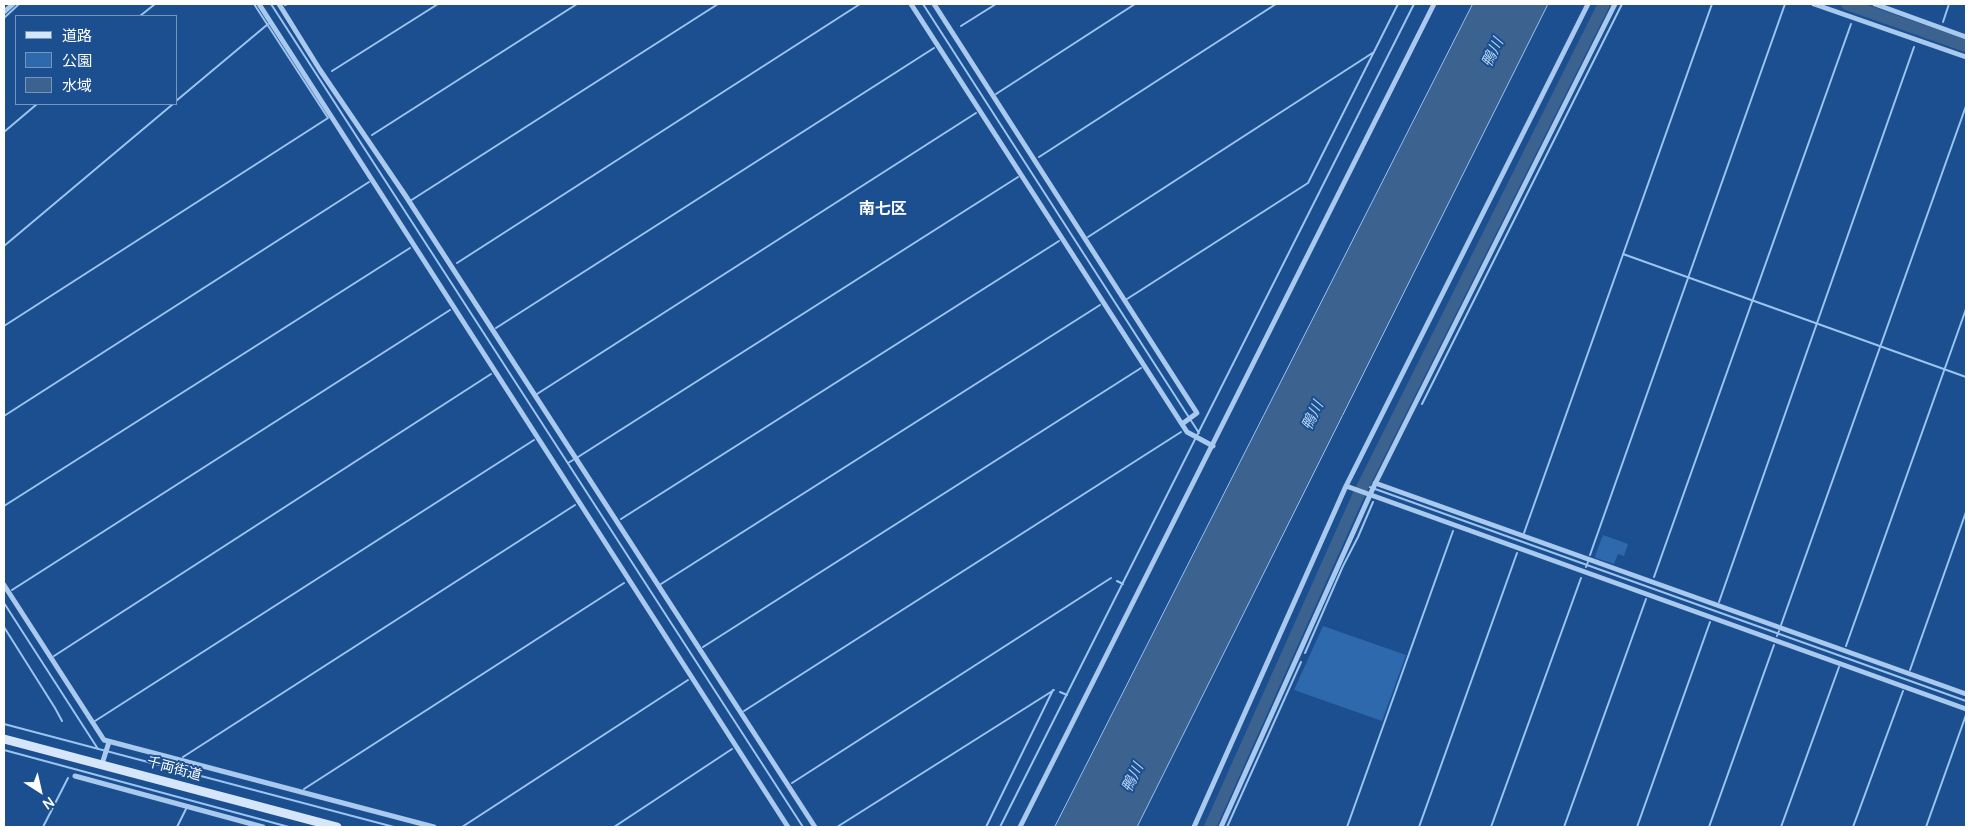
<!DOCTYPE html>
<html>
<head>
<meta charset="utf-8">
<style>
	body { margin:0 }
	#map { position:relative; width:1970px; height:831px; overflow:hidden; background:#1b4f8f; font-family:Manrope,"Noto Sans JP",sans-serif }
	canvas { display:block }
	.frame { position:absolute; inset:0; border:5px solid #fff; pointer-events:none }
	.legend { position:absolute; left:15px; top:15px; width:162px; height:90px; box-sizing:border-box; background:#1b4f8f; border:1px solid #7695bc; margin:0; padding:6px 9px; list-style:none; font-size:15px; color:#fff }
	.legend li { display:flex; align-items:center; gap:10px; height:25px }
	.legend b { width:25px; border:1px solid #7695bc }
	.north { position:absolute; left:15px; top:766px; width:50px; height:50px; -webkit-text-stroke:4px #1b4f8f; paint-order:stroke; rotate:145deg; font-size:14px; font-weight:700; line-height:20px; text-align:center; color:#fff }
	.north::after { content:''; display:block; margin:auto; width:18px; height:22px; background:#fff; clip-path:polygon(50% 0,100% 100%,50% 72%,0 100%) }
</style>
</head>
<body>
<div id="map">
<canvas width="1970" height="831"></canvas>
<div class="frame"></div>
<ul class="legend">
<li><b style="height:6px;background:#d6e6fa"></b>道路</li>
<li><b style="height:14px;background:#2e69ad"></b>公園</li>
<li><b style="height:14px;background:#3c6290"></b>水域</li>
</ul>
<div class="north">N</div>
</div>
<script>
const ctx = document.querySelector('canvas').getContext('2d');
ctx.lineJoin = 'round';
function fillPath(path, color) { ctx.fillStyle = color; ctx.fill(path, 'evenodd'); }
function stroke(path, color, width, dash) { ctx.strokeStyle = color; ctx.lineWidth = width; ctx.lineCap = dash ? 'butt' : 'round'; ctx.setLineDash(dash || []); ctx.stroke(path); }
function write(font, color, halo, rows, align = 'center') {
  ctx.font = font + ' Manrope,"Noto Sans JP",sans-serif'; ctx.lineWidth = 4; ctx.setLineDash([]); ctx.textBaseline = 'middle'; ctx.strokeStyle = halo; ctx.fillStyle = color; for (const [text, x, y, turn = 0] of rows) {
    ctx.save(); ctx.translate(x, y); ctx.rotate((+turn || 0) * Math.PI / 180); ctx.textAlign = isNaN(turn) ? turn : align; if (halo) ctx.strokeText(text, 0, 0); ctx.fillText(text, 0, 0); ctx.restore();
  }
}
fillPath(new Path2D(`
	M1603 535 1628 544 1624 556 1618 554 1614 564 1596 558 1595 556Z
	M1323 626 1406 655 1382 721 1294 690Z`), '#2e69ad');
const water = new Path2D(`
	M1473 4H1548L1137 827H1055Z`);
fillPath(water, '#3c6290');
stroke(water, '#9cc4f0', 1);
stroke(new Path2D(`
	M254 4 328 118
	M271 4 803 827
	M923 4 1199 433
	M285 5 287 4
	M1856 9 1857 7
	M1867 11 1868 8
	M140 16 155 4
	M4 18 19 4
	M1943 22 1949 4
	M961 26 996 4
	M1920 32 1921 30
	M1938 36 1939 34
	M332 71 438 4
	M996 94 1135 4
	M176 101 268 24
	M4 132 37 104
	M372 135 577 4
	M1039 157 1276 4
	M410 201 718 4
	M1088 237 1374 52
	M4 246 173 104
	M1623 254 1966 377
	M457 263 860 4
	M1127 299 1308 183 1398 4
	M4 326 328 118
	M496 328 934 48
	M537 394 976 113
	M1422 404 1622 4
	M4 416 369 182
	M578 457 1018 177
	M568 463 573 460
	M1364 485 1966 701
	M4 506 410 248
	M621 519 1059 241
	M1524 533 1712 4
	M1590 555 1785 4
	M1586 567 1588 562
	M1654 577 1851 24
	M1117 581 1123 584
	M661 584 1100 305
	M12 590 450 310
	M1719 602 1914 47
	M4 603 98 749
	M1781 625 1966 106
	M4 627 55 708 62 721
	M1777 636 1779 631
	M1846 646 1966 309
	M703 647 1141 368
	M1305 653 1343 566 1358 537 1373 502
	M54 656 491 374
	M1910 670 1966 512
	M1060 692 1067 695
	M744 711 1181 432
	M95 721 534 440
	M4 724 394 827
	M4 750 289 827
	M183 757 575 505
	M792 783 1111 578
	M304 789 624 583
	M43 827 68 778
	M177 827 186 809
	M462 827 688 680
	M614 827 732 749
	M837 827 1054 690
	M986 827 1053 690
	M1000 827 1414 4
	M1227 827 1301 662
	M1347 827 1453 531
	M1419 827 1517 553
	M1491 827 1581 578
	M1564 827 1646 599
	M1637 827 1710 622
	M1709 827 1774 645
	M1781 827 1839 667
	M1853 827 1903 691
	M1926 827 1966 715`), '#9cc4f0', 2);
stroke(new Path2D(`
	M1847 4 1966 46
	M1210 827 1358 496 1604 4`), '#3c6290', 12);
stroke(new Path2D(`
	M259 4 788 827
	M279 4 320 70 405 195 815 827
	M911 4 1187 432 1213 446
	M934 4 1197 413 1182 424
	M1814 4 1966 57
	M1875 4 1966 37
	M4 12 13 4
	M1375 483 1966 694
	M1346 486 1966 709
	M4 585 104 740 434 827
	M102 764 109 742
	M75 776 263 827
	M1020 827 1434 4
	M1194 827 1346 486 1588 4
	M1221 827 1374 486 1615 4`), '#a9c9ee', 5);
stroke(new Path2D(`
	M4 739 337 827`), '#d6e6fa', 9);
write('14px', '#fff', '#1b4f8f', [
	["千両街道",174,769,15]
]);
write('italic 15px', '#b5d3f5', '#1b4f8f', [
	["鴨川",1493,53,-64],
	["鴨川",1313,416,-64],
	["鴨川",1133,778,-64]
]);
write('bold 16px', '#fff', '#1b4f8f', [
	["南七区",883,210]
]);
</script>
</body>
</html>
